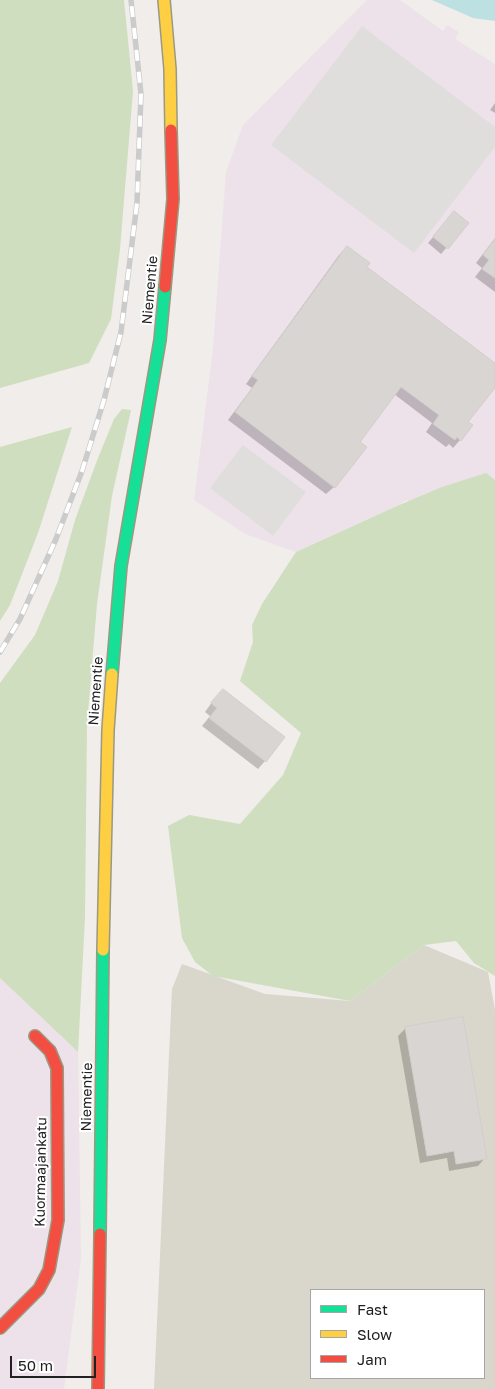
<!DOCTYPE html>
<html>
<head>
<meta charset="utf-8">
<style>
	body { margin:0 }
	#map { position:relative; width:495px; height:1389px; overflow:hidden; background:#f0edea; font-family:"Golos Text",sans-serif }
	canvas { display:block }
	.legend { position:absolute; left:310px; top:1289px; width:175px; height:90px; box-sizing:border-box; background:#fff; border:1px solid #a6a6a6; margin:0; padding:6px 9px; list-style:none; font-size:15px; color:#212121 }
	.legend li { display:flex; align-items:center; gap:10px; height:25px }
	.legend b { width:25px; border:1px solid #a6a6a6 }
	.scale { position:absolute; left:10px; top:1356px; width:86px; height:22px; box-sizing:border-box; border:2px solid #212121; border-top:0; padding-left:6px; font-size:15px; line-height:18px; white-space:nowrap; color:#212121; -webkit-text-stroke:4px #fff; paint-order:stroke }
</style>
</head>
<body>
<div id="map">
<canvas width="495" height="1389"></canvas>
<ul class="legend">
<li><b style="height:6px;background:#16e098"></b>Fast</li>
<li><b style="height:6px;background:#ffcf43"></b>Slow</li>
<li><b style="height:6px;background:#f24e42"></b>Jam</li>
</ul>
<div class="scale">50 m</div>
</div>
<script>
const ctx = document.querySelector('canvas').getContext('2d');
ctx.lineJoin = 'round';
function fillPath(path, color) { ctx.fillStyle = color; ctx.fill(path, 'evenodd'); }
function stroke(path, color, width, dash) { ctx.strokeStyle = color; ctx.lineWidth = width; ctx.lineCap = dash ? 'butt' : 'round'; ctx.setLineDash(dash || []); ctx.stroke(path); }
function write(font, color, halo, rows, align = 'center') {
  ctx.font = font + ' "Golos Text",sans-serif'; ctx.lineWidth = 4; ctx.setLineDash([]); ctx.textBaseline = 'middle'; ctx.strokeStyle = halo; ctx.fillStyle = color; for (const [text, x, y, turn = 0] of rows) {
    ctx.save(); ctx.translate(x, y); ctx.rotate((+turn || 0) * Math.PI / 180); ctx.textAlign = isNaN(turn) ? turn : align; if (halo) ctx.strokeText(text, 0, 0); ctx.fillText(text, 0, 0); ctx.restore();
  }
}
fillPath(new Path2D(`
	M367 0H400L443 31 447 25 459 32 455 39 495 64V542L427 515 407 500 397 506 296 552 245 534 194 500 213 348 226 172 243 125Z
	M0 978 78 1052 81 1258 64 1389H0Z`), '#ede2ea');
fillPath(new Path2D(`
	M424 945 488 972 495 1010V1389H154L172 989 182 964 265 994 350 1001ZM311 1290H484V1378H311Z`), '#d9d6cb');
fillPath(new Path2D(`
	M0 0H124L133 91 120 249 111 319 89 363 0 388Z
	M122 409 131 410 112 496 97 604 87 725 85 917 78 1052 0 978V683L35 635 58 581 75 520 98 458 114 419Z
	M72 427 38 533 10 605 0 621V447Z
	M486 473 495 480V976L474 963 456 941 424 945 350 1001 213 976 195 962 182 938 168 826 189 815 240 824 283 775 301 733 240 681 253 642 252 625 262 604 296 552 397 506 442 487Z`), '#cedebf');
fillPath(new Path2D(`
	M362 26 495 127V147L414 253 271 145Z
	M243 445 306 492 273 536 210 488Z`), '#e0dedd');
fillPath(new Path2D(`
	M432 0H495V21L473 18Z`), '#bde0e3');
fillPath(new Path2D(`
	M495 103V113L490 110Z
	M454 213 467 224 441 254 428 243Z
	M495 238V292L475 277 482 268 476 263Z
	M347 248 365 267 495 364V386L467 422 460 440 453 448 449 444 446 447 426 432 432 423 394 394 358 442 334 487 326 494 228 420 252 388 246 384 339 255Z
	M215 698 265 761 258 769 202 726 210 716 205 712Z
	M406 1028 485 1158 478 1166 449 1171 447 1158 420 1163 398 1036Z`), '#0003');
const building = new Path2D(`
	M454 211 469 223 448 249 433 237Z
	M495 239V278L482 269 489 260 483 255Z
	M347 246 370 263 367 267 495 363V388L468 422 473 425 461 441 457 437 455 440 433 424 439 415 401 387 360 442 367 447 335 488 235 412 258 380 252 376Z
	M223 689 285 737 266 762 209 718 217 708 211 703Z
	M463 1017 487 1159 456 1164 454 1151 427 1156 405 1027Z`);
fillPath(building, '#d8d5d2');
stroke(building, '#d3cecb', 1);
const fast = new Path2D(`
	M112 674 121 566 160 340 165 287
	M100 1234 103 950`);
const slow = new Path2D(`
	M164 0 170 69 171 130
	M103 950 108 730 112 674`);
const jam = new Path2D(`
	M165 287 173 199 171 130
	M0 1328 39 1289 49 1270 58 1220 57 1068 50 1051 35 1036
	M98 1389 100 1234`);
stroke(fast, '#9b9981', 14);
stroke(slow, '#9b9981', 14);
stroke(jam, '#9b9981', 14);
stroke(fast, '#16e098', 11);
stroke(slow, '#ffcf43', 11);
stroke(jam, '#f24e42', 11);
const rail = new Path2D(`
	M0 652 20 619 56 539 82 471 104 400 121 332 137 203 141 94 131 0`);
stroke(rail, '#cbcbcb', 5.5);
stroke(rail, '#fff', 4, [11]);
write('14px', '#212121', '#fff', [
	["Niementie",150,290,-85],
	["Niementie",96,691,-86],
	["Niementie",87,1097,-89],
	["Kuormaajankatu",41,1172,-89]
]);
</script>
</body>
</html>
